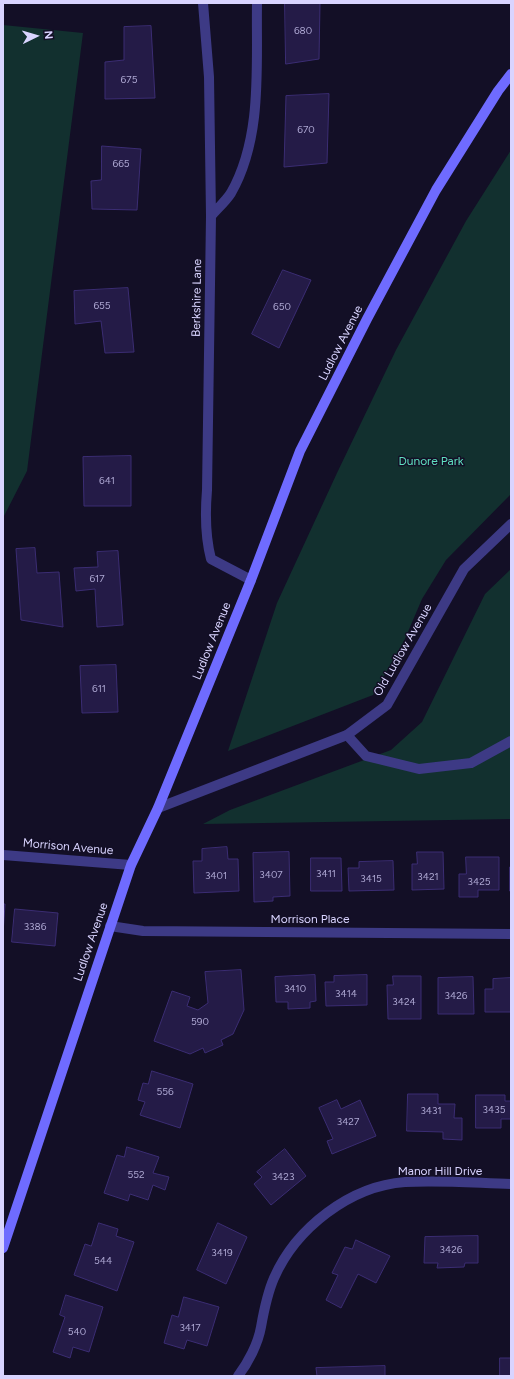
<!DOCTYPE html>
<html>
<head>
<meta charset="utf-8">
<style>
	body { margin:0 }
	#map { position:relative; width:514px; height:1379px; overflow:hidden; background:#130f26; font-family:Figtree,sans-serif }
	canvas { display:block }
	.frame { position:absolute; inset:0; border:4px solid #d9d4ff; pointer-events:none }
	.north { position:absolute; left:16px; top:16px; width:40px; height:40px; -webkit-text-stroke:3px #130f26; paint-order:stroke; rotate:85deg; font-size:11px; font-weight:700; line-height:16px; text-align:center; color:#d9d4ff }
	.north::after { content:''; display:block; margin:auto; width:14px; height:18px; background:#d9d4ff; clip-path:polygon(50% 0,100% 100%,50% 72%,0 100%) }
</style>
</head>
<body>
<div id="map">
<canvas width="514" height="1379"></canvas>
<div class="frame"></div>
<div class="north">N</div>
</div>
<script>
const ctx = document.querySelector('canvas').getContext('2d');
ctx.lineJoin = 'round';
function fillPath(path, color) { ctx.fillStyle = color; ctx.fill(path, 'evenodd'); }
function stroke(path, color, width, dash) { ctx.strokeStyle = color; ctx.lineWidth = width; ctx.lineCap = dash ? 'butt' : 'round'; ctx.setLineDash(dash || []); ctx.stroke(path); }
function write(font, color, halo, rows, align = 'center') {
  ctx.font = font + ' Figtree,sans-serif'; ctx.lineWidth = 3; ctx.setLineDash([]); ctx.textBaseline = 'middle'; ctx.strokeStyle = halo; ctx.fillStyle = color; for (const [text, x, y, turn = 0] of rows) {
    ctx.save(); ctx.translate(x, y); ctx.rotate((+turn || 0) * Math.PI / 180); ctx.textAlign = isNaN(turn) ? turn : align; if (halo) ctx.strokeText(text, 0, 0); ctx.fillText(text, 0, 0); ctx.restore();
  }
}
fillPath(new Path2D(`
	M3 25 83 33 27 471 3 518Z
	M511 150V494L446 560 422 599 404 641 373 695 228 751 277 603 337 473 396 350 466 221Z
	M511 569V819L203 824 230 810 391 750 422 722 485 594Z`), '#12302f');
const building = new Path2D(`
	M285 3H320L319 59 286 64Z
	M151 26 155 98 105 99V62L124 60V27Z
	M329 94 327 163 284 167 286 96Z
	M102 146 141 149 137 210 92 209 91 181 101 180Z
	M283 270 311 280 279 348 252 334Z
	M128 288 134 352 105 353 101 321 75 324 74 291Z
	M131 456V506H84L83 457Z
	M35 548 37 573 59 572 63 627 21 620 16 549Z
	M118 551 123 625 97 627 95 589 76 591 74 568 98 567 97 552Z
	M116 665 118 712 82 713 80 666Z
	M227 847 228 859H238L239 891 194 893 193 861H202V849Z
	M289 852 290 896 273 897V901L254 902 253 853Z
	M417 852H443L444 889 412 890V864H417Z
	M466 857H499V890H478V897H459V874H466Z
	M311 858H341L342 891H311Z
	M393 861 394 890 349 891 348 868H359V862Z
	M510 867H511V891H510Z
	M3 904H5L3 934Z
	M15 909 58 913 55 946 12 942Z
	M241 970 244 1010 233 1034 221 1040 223 1045 205 1053 203 1048 190 1054 154 1041 172 991 190 997 187 1006 198 1010 208 1003 205 972Z
	M315 975 316 1001 310 1002V1008L288 1009V1002H276L275 977Z
	M367 975V1005L326 1006 325 982H334V976Z
	M393 976H421V1019H388L387 985H393Z
	M473 977 474 1014H438V978Z
	M511 978V1012H485V989H493V979Z
	M152 1071 193 1084 180 1128 140 1115 145 1102 138 1100 143 1083 148 1084Z
	M408 1094H438V1104H455L454 1118H462V1140L443 1139V1132L407 1131Z
	M476 1095H505V1101H511V1119H501V1128H476Z
	M337 1100 341 1109 360 1100 376 1136 332 1154 327 1141 333 1139 319 1108Z
	M127 1147 159 1157 153 1173 169 1177 165 1190 153 1185 148 1200 130 1194 128 1201 104 1193 117 1155 124 1157Z
	M285 1149 306 1176 271 1205 254 1184 262 1177 257 1172Z
	M99 1223 118 1229 116 1236 134 1242 117 1291 74 1275 85 1244 91 1246Z
	M218 1223 247 1237 226 1284 197 1270Z
	M478 1236V1263H465L464 1267 437 1268 438 1263H424L425 1237Z
	M356 1240 390 1256 376 1283 358 1274 341 1308 326 1300 338 1275 332 1273 345 1247 352 1249Z
	M66 1295 103 1307 89 1352 73 1347 70 1358 53 1352 65 1317 60 1315Z
	M184 1297 219 1307 207 1346 187 1340 184 1349 164 1343 172 1315 178 1317Z
	M500 1358H511V1376H500Z
	M385 1366V1376H317L316 1368Z`);
fillPath(building, '#241b47');
stroke(building, '#3b2d73', 1);
stroke(new Path2D(`
	M347 735 366 756 419 769 471 763 511 741`), '#3d3a85', 10);
stroke(new Path2D(`
	M203 3 209 77 211 216 207 490C205 514 205 536 211 559L251 580
	M211 216C217 209 226 201 231 193 263 137 256 65 257 3
	M158 808 347 735 387 705 464 569 511 524
	M3 855 131 865
	M110 926 143 931 511 934
	M238 1376C248 1363 258 1344 261 1327 264 1310 267 1294 274 1278 296 1228 350 1186 405 1182 440 1180 476 1183 511 1184`), '#3d3a85', 10);
stroke(new Path2D(`
	M3 1248 131 865 158 808 251 580 300 451 367 319 436 190 498 91 511 74`), '#6f6bff', 10);
write('10px', '#aca6d1', null, [
	["680",303,31],
	["675",129,80],
	["670",306,130],
	["665",121,164],
	["655",102,306],
	["650",282,307],
	["641",107,481],
	["617",97,579],
	["611",99,689],
	["3411",326,874],
	["3407",271,875],
	["3401",216,876],
	["3421",428,877],
	["3415",371,879],
	["3425",479,882],
	["3386",35,927],
	["3410",295,989],
	["3414",346,994],
	["3426",456,996],
	["3424",404,1002],
	["590",200,1022],
	["556",165,1092],
	["3435",494,1110],
	["3431",431,1111],
	["3427",348,1122],
	["552",136,1175],
	["3423",283,1177],
	["3426",451,1250],
	["3419",222,1253],
	["544",103,1261],
	["3417",190,1328],
	["540",77,1332]
]);
write('12px', '#d9d4ff', '#130f26', [
	["Berkshire Lane",197,298,-89],
	["Ludlow Avenue",341,343,-63],
	["Ludlow Avenue",212,641,-68],
	["Old Ludlow Avenue",403,650,-60],
	["Morrison Avenue",68,847,5],
	["Morrison Place",310,919],
	["Ludlow Avenue",91,942,-71],
	["Manor Hill Drive",440,1171]
]);
write('12px', '#5fe0c0', '#130f26', [
	["Dunore Park",431,461]
]);
</script>
</body>
</html>
